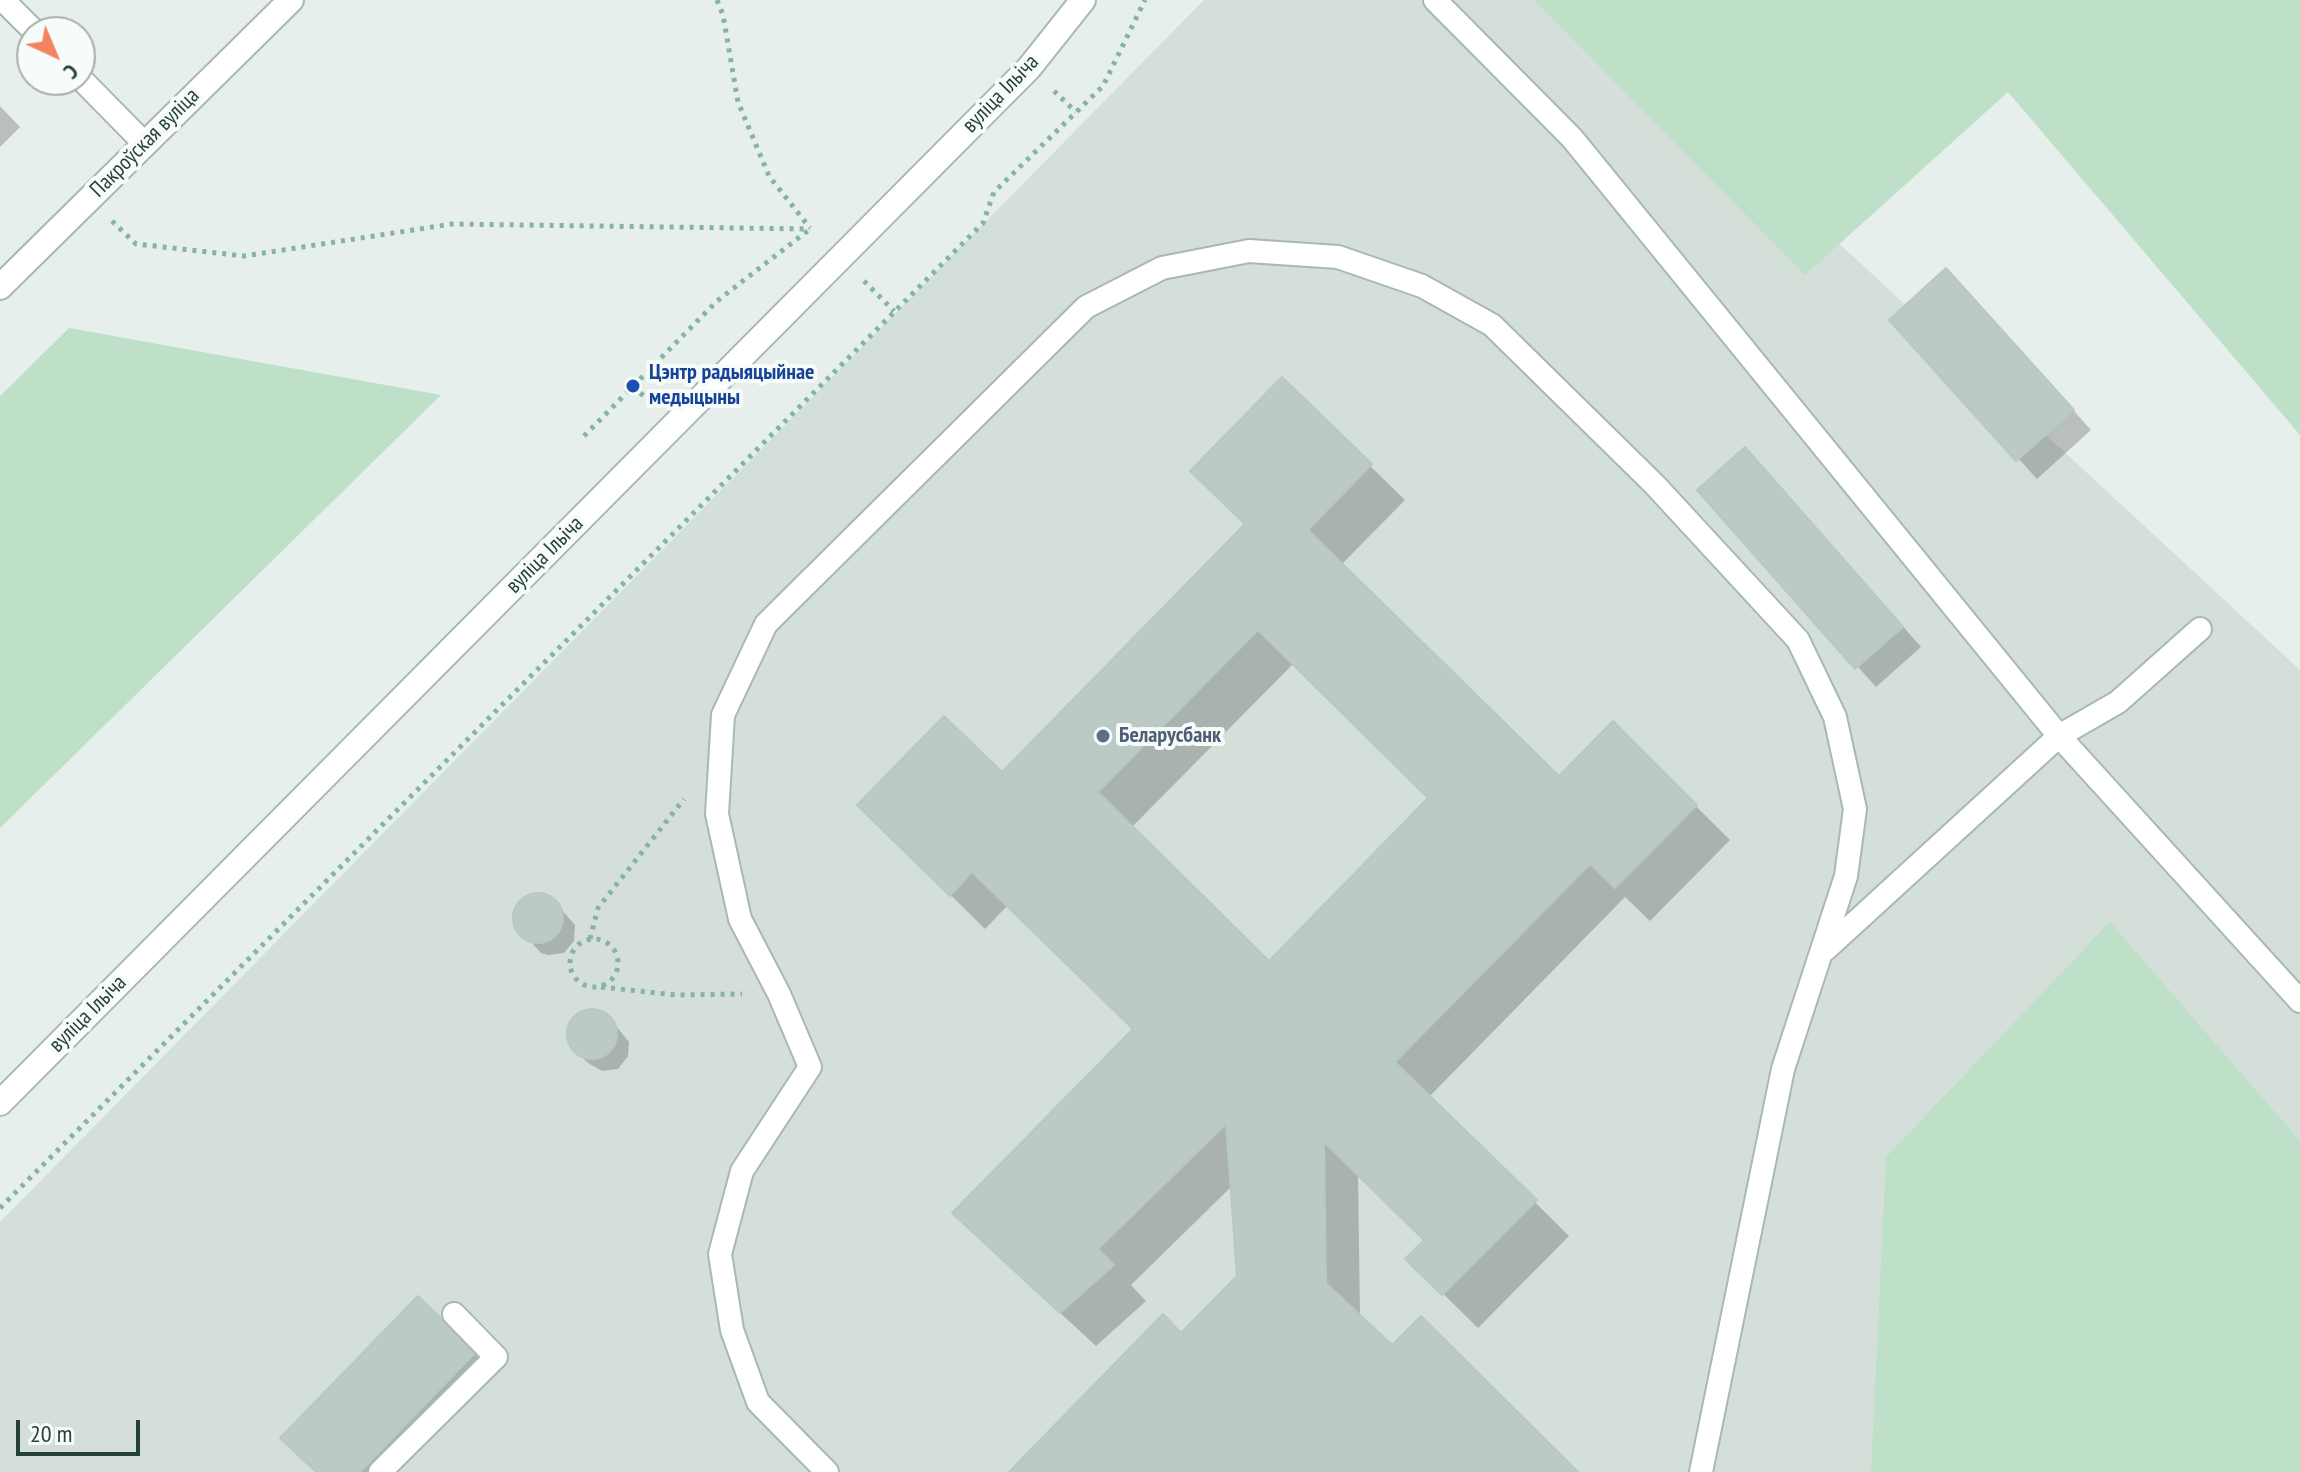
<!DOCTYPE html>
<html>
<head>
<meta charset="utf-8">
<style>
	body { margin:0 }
	#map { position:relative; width:2300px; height:1472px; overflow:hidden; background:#e6efeb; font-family:"PT Sans Narrow",sans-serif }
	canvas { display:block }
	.north { position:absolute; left:16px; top:16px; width:80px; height:80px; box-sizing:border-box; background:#f7fbf9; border:2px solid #a3b1ad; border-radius:50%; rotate:136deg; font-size:22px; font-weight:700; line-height:32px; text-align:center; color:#24423a }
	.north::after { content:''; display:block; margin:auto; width:28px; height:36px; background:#f4845f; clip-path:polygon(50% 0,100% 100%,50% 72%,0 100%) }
	.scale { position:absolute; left:16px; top:1420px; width:124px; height:36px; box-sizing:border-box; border:4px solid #24423a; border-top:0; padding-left:10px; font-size:24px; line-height:28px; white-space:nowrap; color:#24423a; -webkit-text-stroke:6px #f7fbf9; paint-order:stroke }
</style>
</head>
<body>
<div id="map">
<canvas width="2300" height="1472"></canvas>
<div class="north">С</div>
<div class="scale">20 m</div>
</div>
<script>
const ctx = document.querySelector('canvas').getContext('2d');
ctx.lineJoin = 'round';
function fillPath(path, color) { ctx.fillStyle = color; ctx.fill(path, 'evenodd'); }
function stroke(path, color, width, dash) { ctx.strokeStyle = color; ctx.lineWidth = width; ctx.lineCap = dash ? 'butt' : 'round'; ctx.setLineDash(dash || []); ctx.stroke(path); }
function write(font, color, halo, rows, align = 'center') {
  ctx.font = font + ' "PT Sans Narrow",sans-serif'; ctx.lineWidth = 8; ctx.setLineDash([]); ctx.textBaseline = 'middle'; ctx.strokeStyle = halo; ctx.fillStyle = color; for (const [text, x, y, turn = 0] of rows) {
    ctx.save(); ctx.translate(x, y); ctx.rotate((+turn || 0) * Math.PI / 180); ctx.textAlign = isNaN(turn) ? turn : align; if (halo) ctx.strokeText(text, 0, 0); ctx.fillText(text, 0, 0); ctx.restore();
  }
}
fillPath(new Path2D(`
	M1204 0H1576L2300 670V1472H0V1222Z`), '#d4dfda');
fillPath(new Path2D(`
	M1534 0H2300V435L2008 92 1805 275Z
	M69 328 441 395 0 828V396Z
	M2110 922 2300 1141V1472H1871L1886 1157Z`), '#bfe0c8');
fillPath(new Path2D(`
	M0 106 20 127 0 147Z
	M1965 290 2091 430 2037 479 1892 320Z
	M1282 380 1405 500 1341 565 1559 779 1613 724 1730 840 1650 921 1625 897 1429 1097 1569 1236 1478 1328 1408 1259 1426 1241 1358 1173 1360 1317 1392 1348 1577 1472H1012L1181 1336 1239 1277 1232 1186 1131 1285 1146 1301 1096 1346 989 1247 1135 1030 1008 905 985 929 860 805 1002 775 1247 524ZM1294 663 1431 798 1269 964 1131 828Z
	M1764 469 1921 647 1876 687 1699 490Z
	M539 895 553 900 575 925 574 941 564 953 548 955 541 953 516 926 515 918 520 904 531 896Z
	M593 1011 600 1012 612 1021 629 1042 628 1056 618 1069 602 1071 588 1063 574 1050 569 1034 574 1020 579 1015Z
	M418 1299 494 1373 397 1472H318Z`), '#0003');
const building = new Path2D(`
	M1946 268 2074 410 2016 461 1889 320Z
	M1282 377 1372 464 1308 530 1559 776 1613 721 1697 805 1615 888 1590 864 1395 1062 1537 1200 1442 1295 1405 1259 1424 1240 1324 1142 1326 1283 1392 1345 1421 1316 1578 1472H1009L1163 1314 1181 1333 1237 1276 1226 1124 1098 1249 1114 1265 1060 1313 952 1213 1133 1029 972 872 950 896 857 805 944 716 1002 772 1245 524 1190 471ZM1258 630 1428 798 1269 961 1098 792Z
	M1745 447 1903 627 1855 669 1697 490Z
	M513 918a25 25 0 1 1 50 0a25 25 0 1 1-50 0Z
	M567 1034a25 25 0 1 1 50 0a25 25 0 1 1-50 0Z
	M418 1296 476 1352 360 1472H316L280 1438Z`);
fillPath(building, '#bbcac4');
stroke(building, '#b8c9c2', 2);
const service = new Path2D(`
	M3 0 35 32
	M1435 0 1572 138 2059 736 2300 1001
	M80 78 144 143
	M1825 950 2059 736 2118 702 2200 629
	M380 1472 496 1357 454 1314
	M827 1472 758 1402 732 1330 720 1254 742 1171 810 1067 779 994 740 919 717 814 723 715 766 624 1086 307 1162 268 1249 251 1338 257 1422 286 1492 325 1655 485 1798 640 1835 717 1855 809 1846 876 1783 1069 1701 1472`);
const minor = new Path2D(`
	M0 1103 1029 68 1083 0`);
const tertiary = new Path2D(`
	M0 287 291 0`);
stroke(service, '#a8b8b2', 26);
stroke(minor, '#a8b8b2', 28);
stroke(tertiary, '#a8b8b2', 28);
stroke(new Path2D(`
	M717 0 723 15 738 102 769 176 810 228
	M1054 91 1076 112
	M112 221 136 244 244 256 452 224 810 229
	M864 281 894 311
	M633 386 650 402
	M584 436 717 301 810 229
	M570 963a24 24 0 1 1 48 0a24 24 0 1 1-48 0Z
	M590 939 598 908 684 799
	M601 987 676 995 742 994
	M0 1208 983 223 994 192 1103 86 1145 0`), '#86b3a5', 5, [4, 6]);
stroke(service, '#fff', 22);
stroke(minor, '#fff', 24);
stroke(tertiary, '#fff', 24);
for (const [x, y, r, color] of [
	[633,386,8,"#1a4fb4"],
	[1103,736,8,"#5c6f8a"]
]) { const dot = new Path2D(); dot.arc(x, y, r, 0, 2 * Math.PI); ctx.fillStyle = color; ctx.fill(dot); stroke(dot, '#f7fbf9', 3); }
write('22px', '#24423a', '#f7fbf9', [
	["вуліца Ільіча",1001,94,-46],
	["Пакроўская вуліца",145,143,-45],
	["вуліца Ільіча",545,555,-45],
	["вуліца Ільіча",88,1014,-45]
]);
write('bold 22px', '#164399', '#f7fbf9', [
	["Цэнтр радыяцыйнае",649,373],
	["медыцыны",649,398]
], 'left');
write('bold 22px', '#4e5e75', '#f7fbf9', [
	["Беларусбанк",1119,736]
], 'left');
</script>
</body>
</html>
